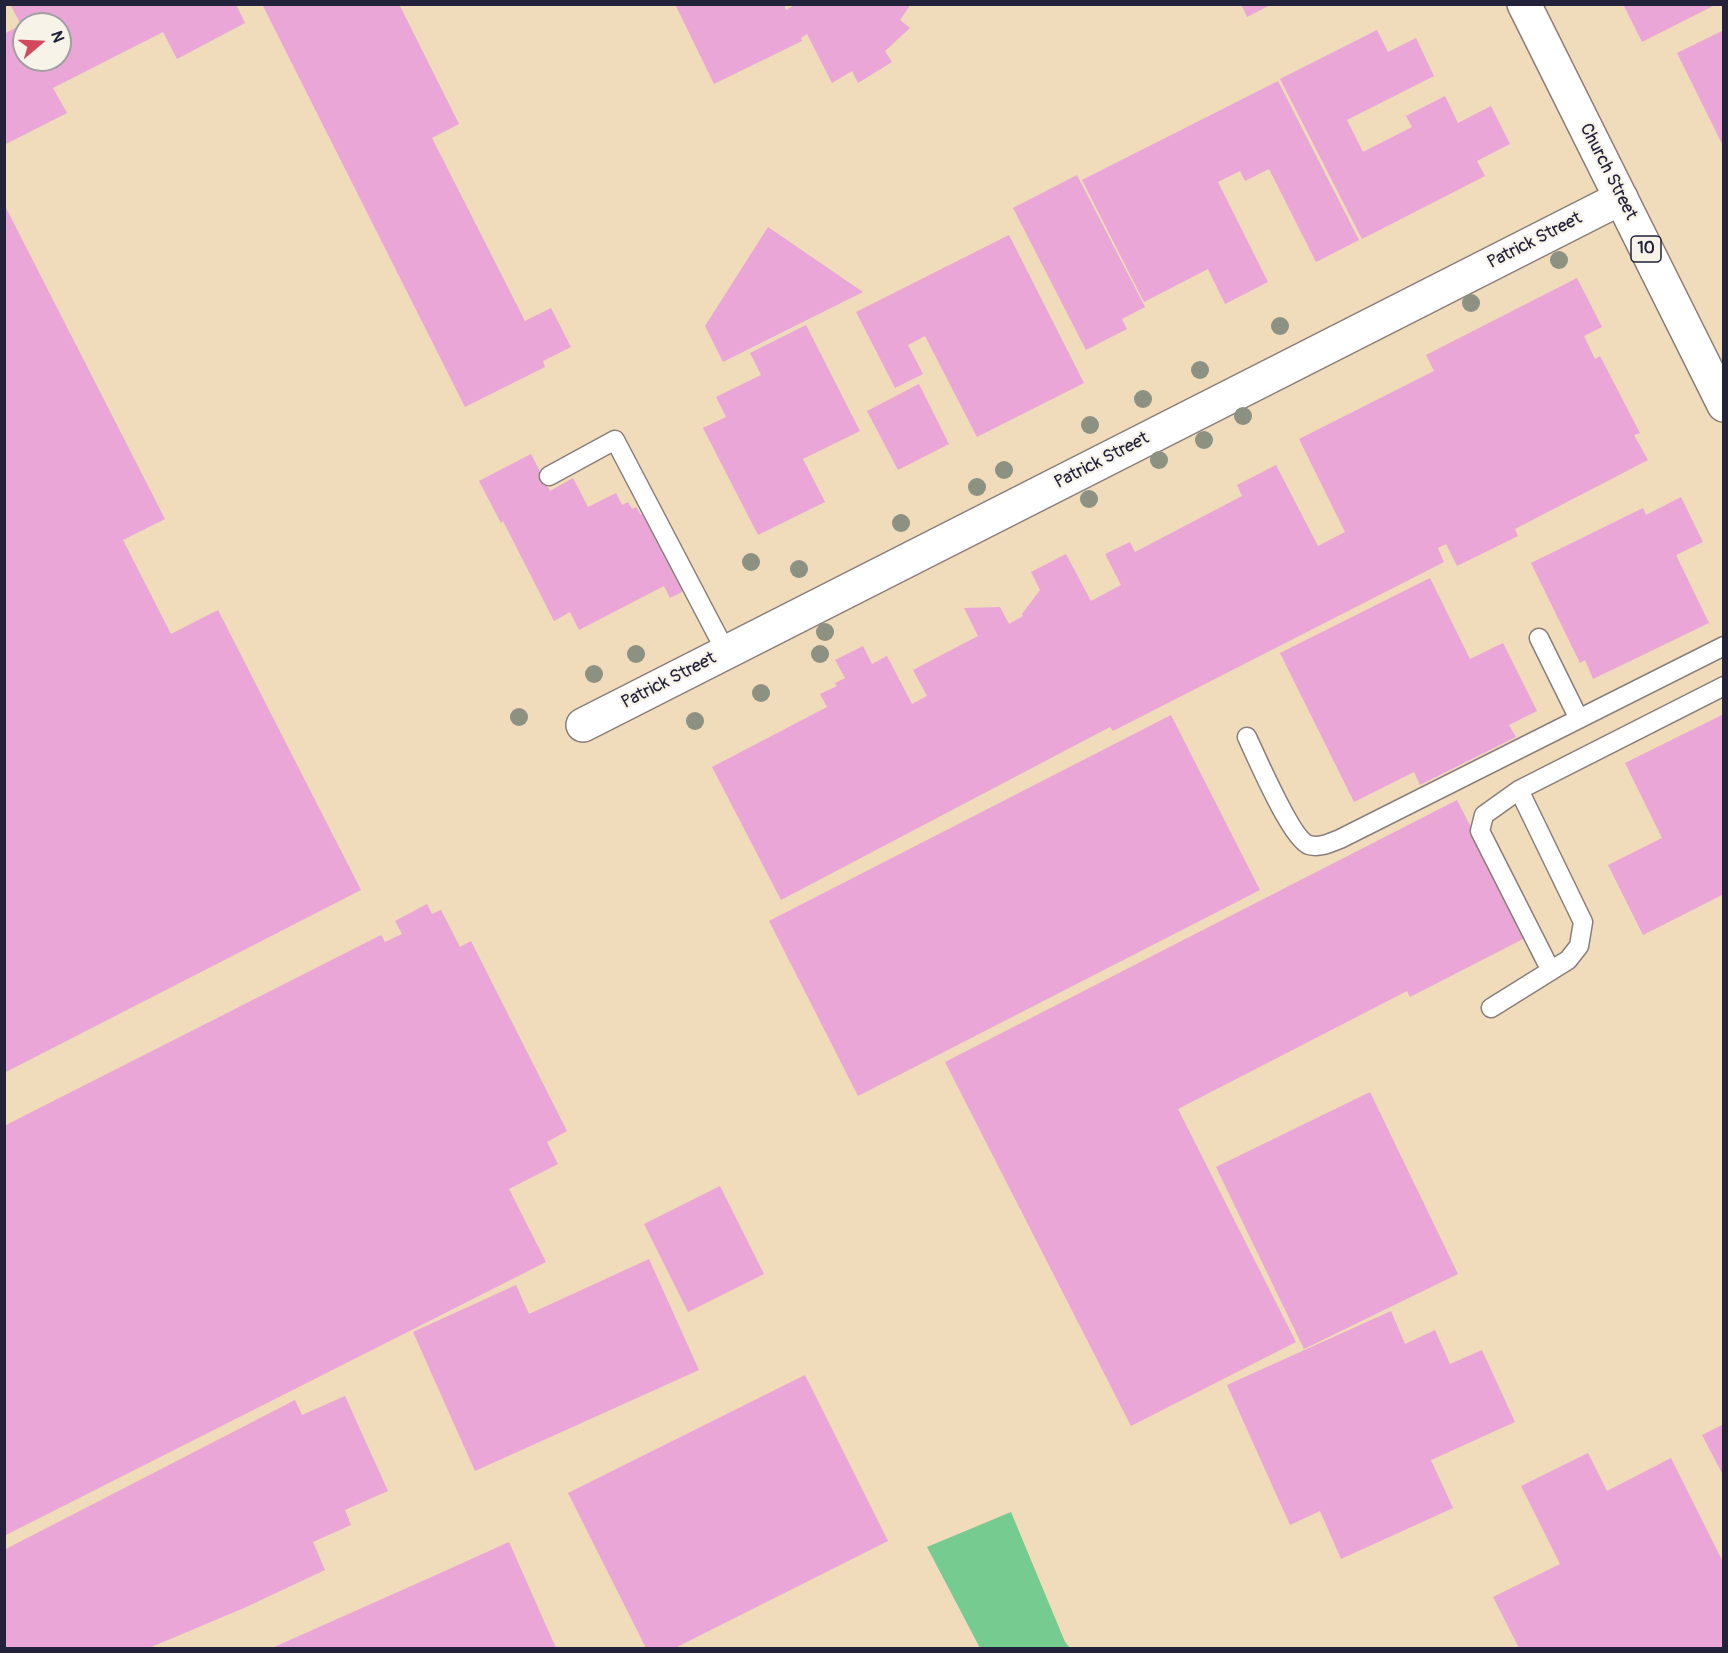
<!DOCTYPE html>
<html>
<head>
<meta charset="utf-8">
<style>
	body { margin:0 }
	#map { position:relative; width:1728px; height:1653px; overflow:hidden; background:#f0dbba; font-family:Pangolin,sans-serif }
	canvas { display:block }
	.frame { position:absolute; inset:0; border:6px solid #22223b; pointer-events:none }
	.north { position:absolute; left:12px; top:12px; width:60px; height:60px; box-sizing:border-box; background:#f7f3e8; border:2px solid #a29fa3; border-radius:50%; rotate:71deg; font-size:16px; font-weight:700; line-height:24px; text-align:center; color:#22223b }
	.north::after { content:''; display:block; margin:auto; width:21px; height:27px; background:#d1495b; clip-path:polygon(50% 0,100% 100%,50% 72%,0 100%) }
</style>
</head>
<body>
<div id="map">
<canvas width="1728" height="1653"></canvas>
<div class="frame"></div>
<div class="north">N</div>
</div>
<script>
const ctx = document.querySelector('canvas').getContext('2d');
ctx.lineJoin = 'round';
function fillPath(path, color) { ctx.fillStyle = color; ctx.fill(path, 'evenodd'); }
function stroke(path, color, width, dash) { ctx.strokeStyle = color; ctx.lineWidth = width; ctx.lineCap = dash ? 'butt' : 'round'; ctx.setLineDash(dash || []); ctx.stroke(path); }
function write(font, color, halo, rows, align = 'center') {
  ctx.font = font + ' Pangolin,sans-serif'; ctx.lineWidth = 4.5; ctx.setLineDash([]); ctx.textBaseline = 'middle'; ctx.strokeStyle = halo; ctx.fillStyle = color; for (const [text, x, y, turn = 0] of rows) {
    ctx.save(); ctx.translate(x, y); ctx.rotate((+turn || 0) * Math.PI / 180); ctx.textAlign = isNaN(turn) ? turn : align; if (halo) ctx.strokeText(text, 0, 0); ctx.fillText(text, 0, 0); ctx.restore();
  }
}
fillPath(new Path2D(`
	M1011 1512 1065 1642 1070 1648H980L927 1547Z`), '#75cb90');
fillPath(new Path2D(`
	M10 4H236L245 23 177 59 163 32 53 88 67 113 4 145V34L21 25ZM24 24H60V60H24Z
	M262 4H399L459 124 432 138 525 321 551 308 571 347 543 361 545 367 465 407Z
	M675 4H784L786 10 796 4H911L900 20 910 28 885 51 892 62 858 83 852 71 832 83 807 34 801 38 802 41 714 84Z
	M1241 4H1272L1247 17Z
	M1623 4H1717L1642 42Z
	M1377 30 1388 52 1416 38 1434 76 1347 120 1363 152 1412 127 1406 116 1445 96 1458 123 1491 106 1510 144 1477 161 1485 176 1362 239 1280 79Z
	M1724 30V148L1677 53Z
	M1278 81 1359 240 1316 262 1269 169 1245 181 1240 171 1218 182 1268 282 1225 304 1208 269 1144 302 1082 180Z
	M1077 175 1145 307 1122 319 1127 329 1086 350 1013 208Z
	M4 204 165 519 123 540 171 634 218 610 361 890 4 1073Z
	M768 227 863 292 723 362 705 326Z
	M1009 235 1084 383 977 437 925 336 908 345 923 374 895 388 856 312Z
	M1577 278 1602 327 1584 336 1595 359 1600 356 1640 433 1634 435 1648 460 1515 529 1518 536 1457 566 1446 544 1438 548 1444 562 1113 731 1110 727 781 900 712 767 827 707 820 694 837 686 835 683 845 678 835 660 863 646 872 664 887 656 912 704 927 696 913 670 978 636 964 608 1000 607 1009 624 1023 616 1022 614 1040 590 1031 572 1066 554 1091 601 1121 585 1105 554 1130 542 1135 552 1242 496 1237 485 1276 465 1318 546 1345 532 1299 439 1434 371 1426 355Z
	M806 325 860 431 803 459 825 502 758 535 703 428 726 417 716 397 761 375 750 353Z
	M919 384 949 444 898 470 867 411Z
	M531 454 550 491 573 478 588 507 616 493 622 505 628 502 632 509 636 507 641 515 646 512 684 591 670 598 664 586 579 630 570 612 554 621 503 521 501 523 479 481Z
	M1681 497 1703 542 1676 555 1709 623 1593 679 1585 660 1580 663 1531 563 1643 508 1646 515Z
	M1430 578 1470 659 1503 643 1537 711 1509 725 1516 737 1420 785 1414 772 1354 802 1280 653Z
	M1724 714V894L1643 935 1608 865 1662 838 1625 763Z
	M1171 715 1260 890 858 1096 769 921Z
	M1457 800 1527 937 1410 997 1407 991 1178 1109 1296 1342 1131 1426 945 1062Z
	M427 904 432 914 441 910 460 947 471 941 567 1131 547 1142 558 1164 509 1189 546 1262 4 1536V1126L381 935 385 942 402 934 395 921Z
	M1370 1092 1458 1274 1304 1349 1216 1167Z
	M720 1186 764 1274 688 1312 644 1224Z
	M649 1259 699 1370 475 1471 413 1332 516 1285 529 1314Z
	M1391 1311 1405 1344 1435 1330 1450 1364 1482 1350 1515 1422 1431 1460 1453 1508 1341 1559 1320 1511 1290 1525 1227 1385Z
	M805 1375 888 1541 675 1648H646L568 1493Z
	M345 1396 388 1491 345 1510 351 1525 313 1542 325 1570 244 1608 149 1648H4V1550L295 1400 302 1415Z
	M1724 1424V1477L1702 1435Z
	M1588 1453 1607 1491 1671 1458 1724 1564V1648H1519L1493 1597 1560 1564 1521 1486Z
	M509 1542 556 1648H272L427 1579Z`), '#eaa6d7');
const lane = new Path2D(`
	M549 476 615 440 726 652
	M1539 638 1579 719
	M1247 737C1256 756 1292 840 1309 845 1320 848 1330 843 1340 839L1724 646
	M1551 971 1480 831 1484 815 1519 790 1724 686
	M1491 1008 1568 960 1579 946 1583 922 1519 790`);
const street = new Path2D(`
	M583 725 1621 198`);
const primary = new Path2D(`
	M1524 4 1724 405`);
stroke(lane, '#897e7a', 21);
stroke(street, '#897e7a', 36);
stroke(primary, '#897e7a', 36);
stroke(lane, '#fff', 18);
stroke(street, '#fff', 33);
stroke(primary, '#fff', 33);
ctx.fillStyle = '#8c9182';
for (const [x, y] of [
	[1559,260],
	[1471,303],
	[1280,326],
	[1200,370],
	[1143,399],
	[1243,416],
	[1090,425],
	[1204,440],
	[1159,460],
	[1004,470],
	[977,487],
	[1089,499],
	[901,523],
	[751,562],
	[799,569],
	[825,632],
	[636,654],
	[820,654],
	[594,674],
	[761,693],
	[519,717],
	[695,721]
]) { ctx.beginPath(); ctx.arc(x, y, 9, 0, 2 * Math.PI); ctx.fill(); }
for (const [x, y, w] of [
	[1646,249,30]
]) { const box = new Path2D(); box.roundRect(x - w / 2, y - 13, w, 26, 4.5); ctx.fillStyle = '#f7f3e8'; ctx.fill(box); stroke(box, '#22223b', 1.5); }
write('bold 16px', '#22223b', null, [
	["10",1646,249]
]);
write('18px', '#22223b', '#f7f3e8', [
	["Church Street",1608,172,63],
	["Patrick Street",1535,241,-27],
	["Patrick Street",1102,461,-27],
	["Patrick Street",669,681,-27]
]);
</script>
</body>
</html>
